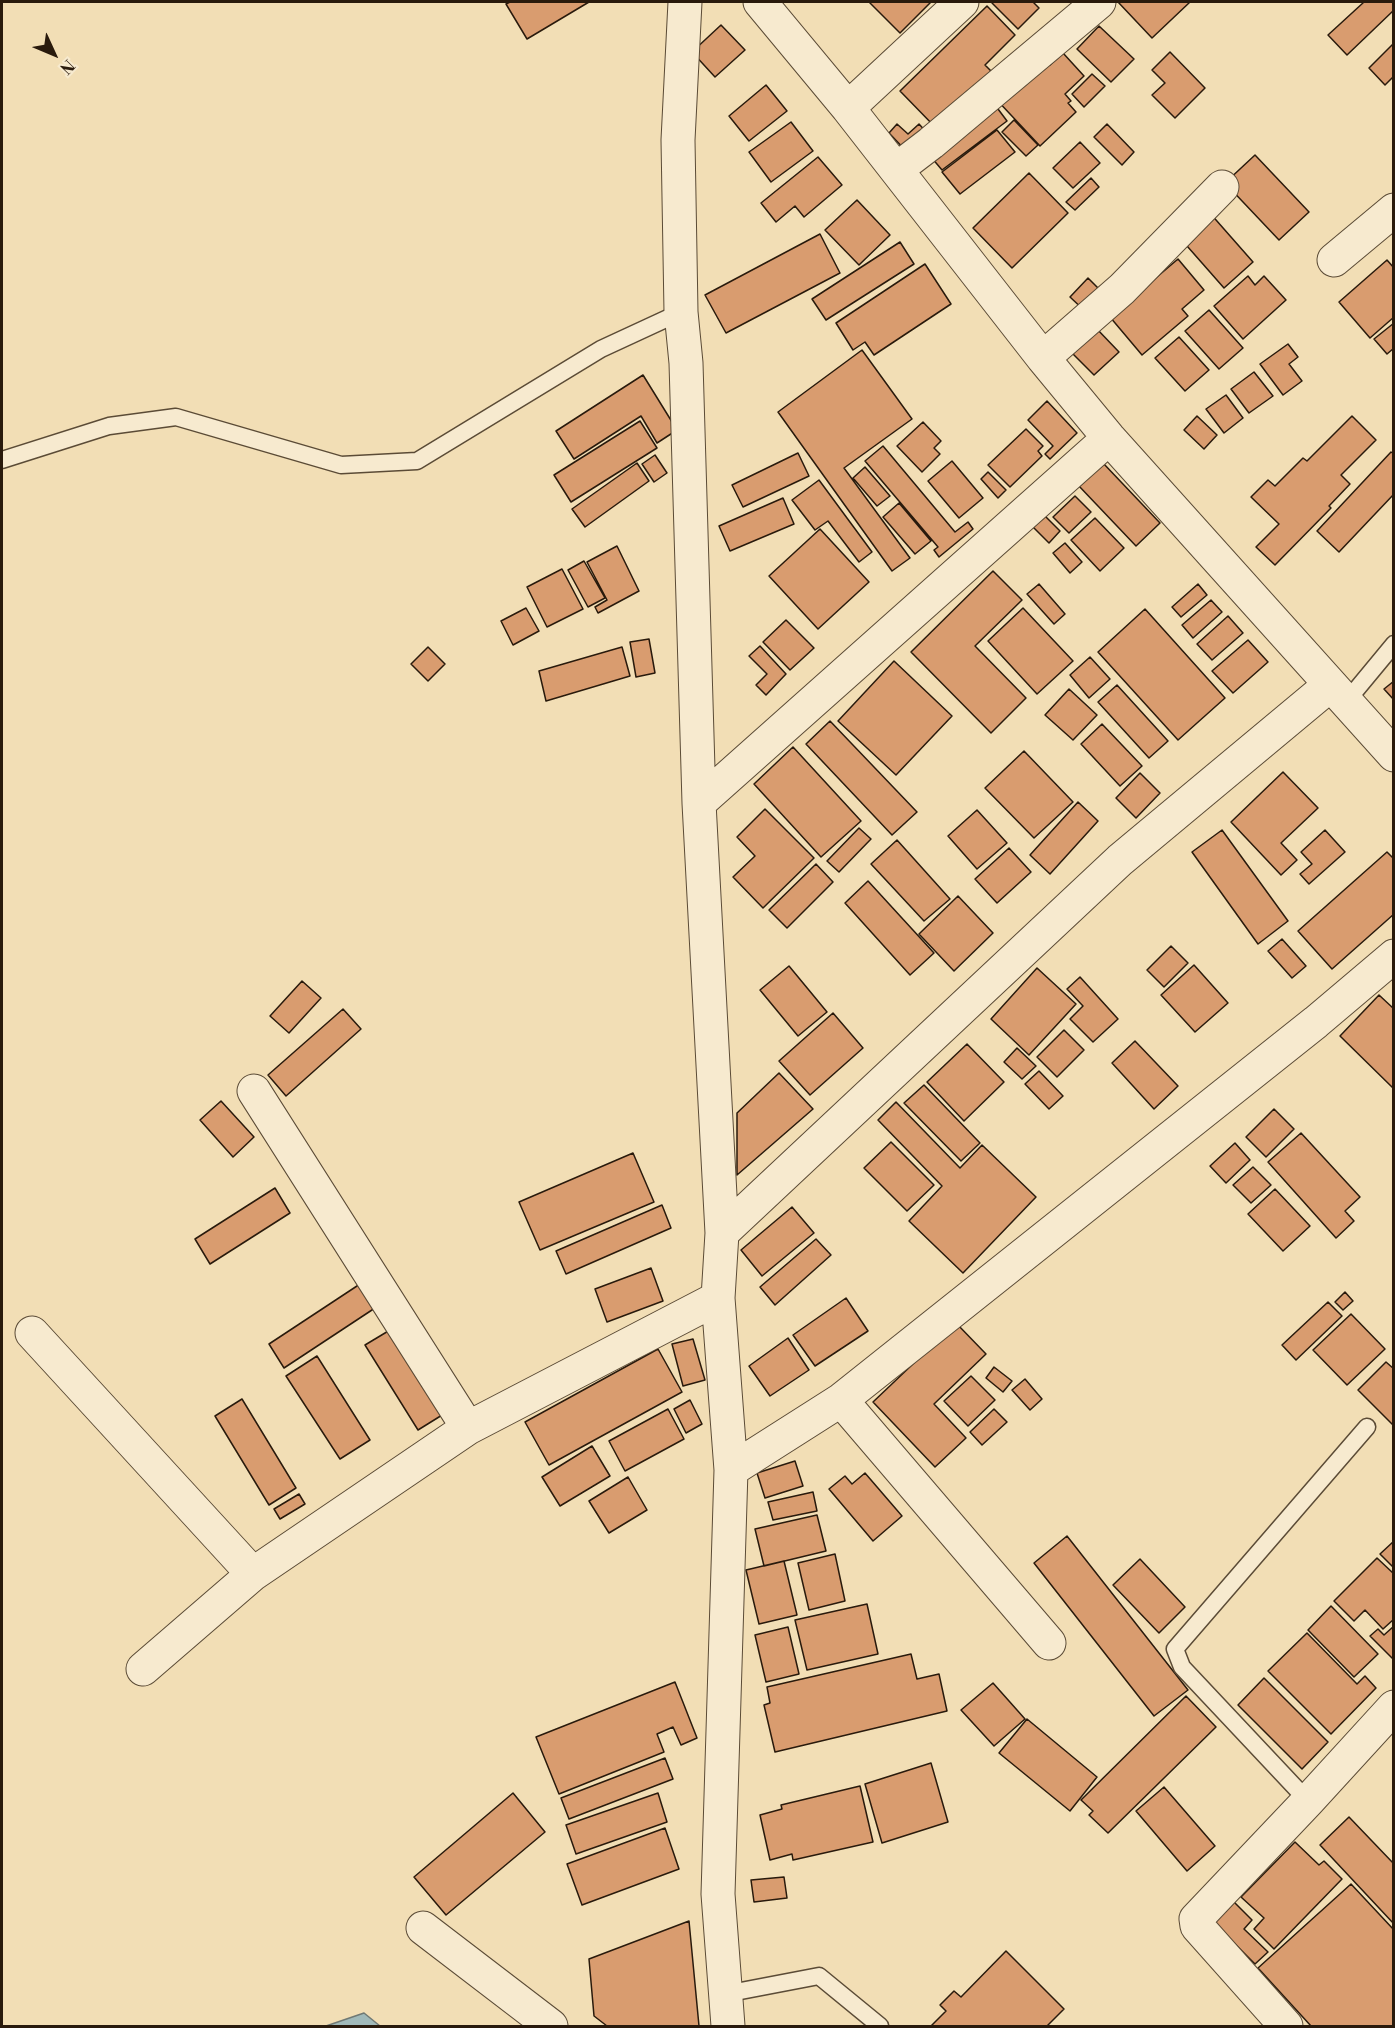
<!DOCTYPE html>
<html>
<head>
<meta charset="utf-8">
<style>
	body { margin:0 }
	#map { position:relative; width:1395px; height:2028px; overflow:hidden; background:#f2deb5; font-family:"Libre Bodoni",serif }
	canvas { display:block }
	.frame { position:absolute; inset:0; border:3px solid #291a0c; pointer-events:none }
	.north { position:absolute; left:24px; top:24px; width:60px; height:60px; -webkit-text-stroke:4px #f7eacf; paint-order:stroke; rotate:134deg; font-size:16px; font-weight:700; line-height:24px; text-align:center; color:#291a0c }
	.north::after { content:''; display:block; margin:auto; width:21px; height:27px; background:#291a0c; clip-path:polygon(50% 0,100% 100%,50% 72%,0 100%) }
</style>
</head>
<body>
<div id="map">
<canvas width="1395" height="2028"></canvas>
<div class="frame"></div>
<div class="north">N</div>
</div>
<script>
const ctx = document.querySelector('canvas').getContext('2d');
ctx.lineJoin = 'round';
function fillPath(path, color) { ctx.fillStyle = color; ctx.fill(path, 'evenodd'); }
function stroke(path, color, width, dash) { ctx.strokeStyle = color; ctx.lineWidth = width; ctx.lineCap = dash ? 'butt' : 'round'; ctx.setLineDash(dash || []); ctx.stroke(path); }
const water = new Path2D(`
	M364 2013 380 2026H326Z`);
fillPath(water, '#a0b9b9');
stroke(water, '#707974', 1.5);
const building = new Path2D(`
	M510 2H589L527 39 506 4Z
	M869 2H931L900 33Z
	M994 2H1033L1039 8 1018 29 992 3Z
	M1118 2H1190L1152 38Z
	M1364 2H1394V10L1347 55 1328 35Z
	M987 6 1015 35 985 65 994 74 937 129 900 91Z
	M721 25 745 50 715 77 692 52Z
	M1099 26 1134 59 1111 82 1077 49Z
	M1394 43V76L1385 85 1369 68Z
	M1170 52 1205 88 1175 118 1152 95 1165 83 1152 70Z
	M1063 53 1084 76 1065 94 1071 101 1068 103 1076 112 1040 146 995 98 1040 54 1050 65Z
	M1092 74 1105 86 1084 107 1072 94Z
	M766 85 787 111 749 141 729 116Z
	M992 101 1007 121 942 170 926 151Z
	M1014 120 1038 145 1026 156 1002 132Z
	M791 122 813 151 771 182 749 152Z
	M897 124 908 134 919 124 929 135 909 154 889 133Z
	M1107 124 1134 152 1122 165 1094 137Z
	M997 130 1015 152 960 194 942 172Z
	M1080 142 1100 163 1073 188 1053 168Z
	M1255 155 1309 212 1279 240 1225 183Z
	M818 157 842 185 804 217 795 206 776 222 761 203Z
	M1029 173 1068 213 1012 268 973 228Z
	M1091 178 1099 187 1075 210 1066 202Z
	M857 200 890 235 859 265 825 230Z
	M1209 212 1253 262 1224 288 1180 238Z
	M820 234 840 273 726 333 705 295Z
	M900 242 914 264 826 320 812 299Z
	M1178 259 1204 290 1182 309 1188 316 1142 355 1110 317Z
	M1387 260 1394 268V317L1370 338 1339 302Z
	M925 264 951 304 874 355 865 342 853 350 836 323Z
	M1248 276 1255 285 1264 276 1286 300 1243 339 1214 306Z
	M1088 278 1103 293 1086 312 1070 297Z
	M1209 310 1243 348 1219 369 1185 331Z
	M1394 323V348L1387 354 1374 339Z
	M1096 328 1119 352 1094 375 1071 352Z
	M1179 337 1209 370 1185 391 1155 358Z
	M1288 344 1298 357 1289 364 1302 381 1283 395 1260 364Z
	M862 350 912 419 844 468 910 558 892 571 778 412Z
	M1254 372 1273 396 1249 413 1231 389Z
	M643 375 677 430 657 443 641 416 574 459 556 431Z
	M1226 395 1243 418 1224 433 1206 409Z
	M1047 401 1077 433 1050 459 1045 454 1053 446 1028 420Z
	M1197 416 1217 435 1204 449 1184 430Z
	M1352 416 1376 440 1341 475 1350 484 1329 506 1331 508 1275 565 1256 547 1279 524 1251 497 1268 480 1275 486 1303 458 1307 461Z
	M640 421 657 448 571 502 554 475Z
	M923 422 941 441 934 448 940 454 922 472 897 446Z
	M1026 429 1043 446 1038 451 1042 456 1010 487 988 465Z
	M883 446 955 532 968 522 973 529 939 557 934 550 938 547 865 461Z
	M1391 452 1394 454V494L1339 552 1317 531Z
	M798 453 809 476 743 507 732 485Z
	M655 455 667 473 654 482 642 464Z
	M952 461 983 498 959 518 928 481Z
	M637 463 649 481 585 527 572 509Z
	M1103 463 1160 523 1136 546 1078 485Z
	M865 467 890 496 877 506 853 478Z
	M988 472 1006 490 998 498 981 479Z
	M819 480 872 552 859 562 828 521 815 530 792 500Z
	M1075 496 1091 512 1069 533 1053 517Z
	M783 498 794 524 730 551 719 526Z
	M899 503 931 541 915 554 883 517Z
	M1038 509 1060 531 1049 543 1026 520Z
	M1095 518 1124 548 1100 571 1071 540Z
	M820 529 869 582 818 629 769 576Z
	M1065 543 1082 562 1070 573 1053 553Z
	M617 546 639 591 598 613 595 607 607 600 587 562Z
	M584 561 605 598 588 607 568 570Z
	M562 569 583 609 547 627 527 587Z
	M993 571 1022 600 975 646 1026 698 991 733 911 652Z
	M1039 584 1065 614 1054 624 1027 594Z
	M1198 584 1207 595 1181 617 1172 607Z
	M1211 600 1222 612 1193 638 1182 625Z
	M526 608 539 631 513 645 501 621Z
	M1023 608 1073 661 1037 694 988 641Z
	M1145 609 1225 698 1178 740 1098 652Z
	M1228 616 1243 633 1212 660 1197 644Z
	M786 620 814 648 790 670 763 642Z
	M649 639 655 673 636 677 630 642Z
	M1248 640 1268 662 1233 693 1212 671Z
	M760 646 786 674 766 695 756 685 767 674 749 656Z
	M428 647 445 664 428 681 411 664Z
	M622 647 630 676 546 701 539 671Z
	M1090 657 1110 679 1089 698 1070 675Z
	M894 661 952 716 896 775 838 721Z
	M1394 681V700L1384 689Z
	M1117 685 1168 741 1149 758 1098 702Z
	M1069 689 1097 715 1073 740 1045 715Z
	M830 721 917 812 892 835 806 744Z
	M1102 724 1142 766 1120 786 1081 744Z
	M793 747 861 821 821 857 754 784Z
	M1024 751 1073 802 1034 838 985 788Z
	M1283 772 1318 808 1281 843 1297 860 1281 875 1231 822Z
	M1140 773 1160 793 1136 818 1116 798Z
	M1078 802 1098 821 1050 874 1030 855Z
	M765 809 814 858 763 908 733 877 755 856 737 837Z
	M977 810 1007 843 977 869 948 836Z
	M859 828 871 839 839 872 827 861Z
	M1222 830 1288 921 1258 944 1192 852Z
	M1325 830 1345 852 1309 884 1300 874 1312 864 1301 852Z
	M897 840 950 899 924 921 871 864Z
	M1009 848 1031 872 997 903 975 879Z
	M1387 852 1394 859V914L1332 969 1298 931Z
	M816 864 833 882 787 928 769 910Z
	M868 881 934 953 910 975 845 903Z
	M958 896 993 933 954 971 919 934Z
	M1282 939 1306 966 1292 978 1268 951Z
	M1171 946 1188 963 1164 987 1147 970Z
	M1194 965 1228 1003 1195 1032 1161 995Z
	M789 966 827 1012 798 1036 760 990Z
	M1037 968 1076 1004 1029 1055 991 1019Z
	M1080 977 1118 1019 1093 1042 1070 1019 1083 1006 1067 989Z
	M302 981 321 998 289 1033 270 1016Z
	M1379 995 1394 1009V1089L1340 1036Z
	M343 1009 361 1029 286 1096 268 1075Z
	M833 1013 863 1048 810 1095 779 1061Z
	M1064 1030 1084 1050 1057 1077 1037 1057Z
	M1135 1041 1178 1086 1154 1109 1112 1063Z
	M967 1044 1004 1082 964 1121 927 1082Z
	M1017 1048 1036 1066 1022 1079 1004 1062Z
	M1039 1071 1063 1096 1049 1109 1025 1084Z
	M779 1073 813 1109 737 1175V1113Z
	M924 1085 980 1143 961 1161 904 1103Z
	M221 1101 254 1137 233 1157 200 1120Z
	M896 1102 960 1168 982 1145 1036 1197 963 1273 909 1221 942 1186 878 1120Z
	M1274 1109 1294 1129 1266 1157 1246 1137Z
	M1301 1133 1360 1197 1345 1211 1354 1221 1336 1238 1268 1162Z
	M891 1142 934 1185 907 1211 864 1168Z
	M1235 1143 1250 1160 1226 1183 1210 1166Z
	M633 1153 654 1202 540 1250 519 1202Z
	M1253 1167 1271 1185 1251 1203 1233 1185Z
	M275 1188 290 1213 210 1264 195 1239Z
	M1275 1189 1310 1226 1283 1251 1248 1214Z
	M662 1205 671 1228 566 1274 556 1251Z
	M792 1207 814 1233 762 1276 741 1250Z
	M816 1239 831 1255 775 1305 760 1287Z
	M651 1268 663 1301 607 1322 595 1289Z
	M360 1284 375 1308 284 1368 269 1344Z
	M1345 1292 1353 1301 1343 1310 1335 1302Z
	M846 1298 868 1331 815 1366 793 1335Z
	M1328 1302 1342 1316 1296 1360 1282 1345Z
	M1351 1314 1385 1349 1347 1385 1313 1350Z
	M956 1323 986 1354 934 1404 966 1438 935 1467 873 1402Z
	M395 1327 447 1412 418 1430 365 1345Z
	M788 1338 809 1370 770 1396 749 1366Z
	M693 1339 705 1380 683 1386 672 1344Z
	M658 1349 682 1392 549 1465 525 1422Z
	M317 1356 370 1440 340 1459 286 1376Z
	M1386 1362 1394 1369V1426L1358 1390Z
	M994 1367 1012 1381 1003 1392 986 1378Z
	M971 1376 995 1400 968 1426 944 1401Z
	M1025 1379 1042 1399 1030 1410 1012 1390Z
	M242 1399 296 1488 269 1505 215 1416Z
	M690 1400 702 1424 686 1433 674 1409Z
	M668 1409 684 1439 625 1471 609 1441Z
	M994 1409 1007 1422 982 1445 970 1432Z
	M592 1446 610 1476 560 1506 542 1477Z
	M795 1461 803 1486 765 1498 757 1473Z
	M865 1473 902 1516 873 1541 829 1489 845 1476 852 1484Z
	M628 1477 647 1510 609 1533 589 1501Z
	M813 1492 817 1511 773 1520 768 1502Z
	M299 1494 305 1504 280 1519 274 1509Z
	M817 1515 826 1551 764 1566 755 1529Z
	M1067 1536 1188 1690 1154 1716 1034 1563Z
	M1394 1541V1568L1380 1554Z
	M835 1554 845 1601 809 1610 798 1563Z
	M1377 1558 1394 1574V1619L1383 1629 1365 1610 1354 1621 1334 1601Z
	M1140 1559 1185 1607 1159 1633 1113 1585Z
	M784 1561 797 1615 759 1624 746 1570Z
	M867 1604 878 1654 807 1670 795 1620Z
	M1331 1606 1378 1654 1354 1677 1308 1630Z
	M1394 1626V1660L1370 1636 1378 1629 1384 1635Z
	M788 1627 799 1674 766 1682 755 1635Z
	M1307 1633 1357 1684 1365 1676 1376 1688 1331 1734 1268 1671Z
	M911 1654 917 1679 939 1674 947 1711 775 1752 764 1705 770 1703 767 1687Z
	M1264 1678 1328 1742 1302 1769 1238 1705Z
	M675 1682 697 1738 681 1745 673 1727 657 1734 664 1752 559 1794 536 1737Z
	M993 1683 1025 1719 994 1746 961 1710Z
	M1186 1696 1216 1727 1108 1833 1089 1815 1093 1811 1081 1800Z
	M1027 1719 1097 1777 1070 1811 999 1753Z
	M665 1758 673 1779 569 1819 561 1798Z
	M931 1763 948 1822 882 1843 865 1784Z
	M860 1786 873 1842 793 1860 792 1854 770 1860 760 1815 782 1809 781 1805Z
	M1164 1787 1215 1846 1187 1871 1136 1811Z
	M513 1793 545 1832 446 1915 414 1877Z
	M658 1793 667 1822 576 1854 566 1825Z
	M1349 1817 1394 1864V1924L1320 1845Z
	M665 1828 679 1869 582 1905 567 1864Z
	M1295 1842 1319 1865 1324 1861 1342 1879 1274 1949 1254 1929 1264 1918 1241 1897Z
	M784 1877 787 1898 754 1902 751 1880Z
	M1351 1884 1394 1930V2026H1311L1258 1968Z
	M1232 1900 1252 1920 1244 1929 1268 1952 1255 1964 1211 1920Z
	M689 1921 699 2026H607L594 2016 589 1959Z
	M1006 1951 1064 2009 1047 2026H931L946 2011 940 2005 954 1991 961 1997Z`);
fillPath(building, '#d99c6f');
stroke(building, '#291a0c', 1.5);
const service = new Path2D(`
	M2 460 109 426 176 417 341 465 417 461 601 349 681 312
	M1346 702 1394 644
	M1308 1801 1182 1667 1175 1649 1367 1427
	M725 1994 819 1976 880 2026`);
const minor = new Path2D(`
	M685 2 678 140 681 312 686 363 699 803 722 1233 718 1298 731 1470 718 1894 728 2026
	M760 2 848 108 1043 358 1109 438 1394 755
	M848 108 962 2
	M897 169 931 143 1099 2
	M1334 260 1394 210
	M1043 358 1122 289 1222 187
	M699 803 1109 438
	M254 1091 468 1428
	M722 1233 1120 860 1330 685
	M32 1333 253 1574
	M841 1400 1049 1643
	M731 1470 841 1400 1316 1022 1394 956
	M143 1669 253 1574 468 1428 718 1298
	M423 1928 551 2026
	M1286 2026 1197 1926 1196 1919 1308 1801 1394 1707`);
stroke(service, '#5b4b36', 19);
stroke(minor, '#5b4b36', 35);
stroke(service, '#f7eacf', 16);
stroke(minor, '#f7eacf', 33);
</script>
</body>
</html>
